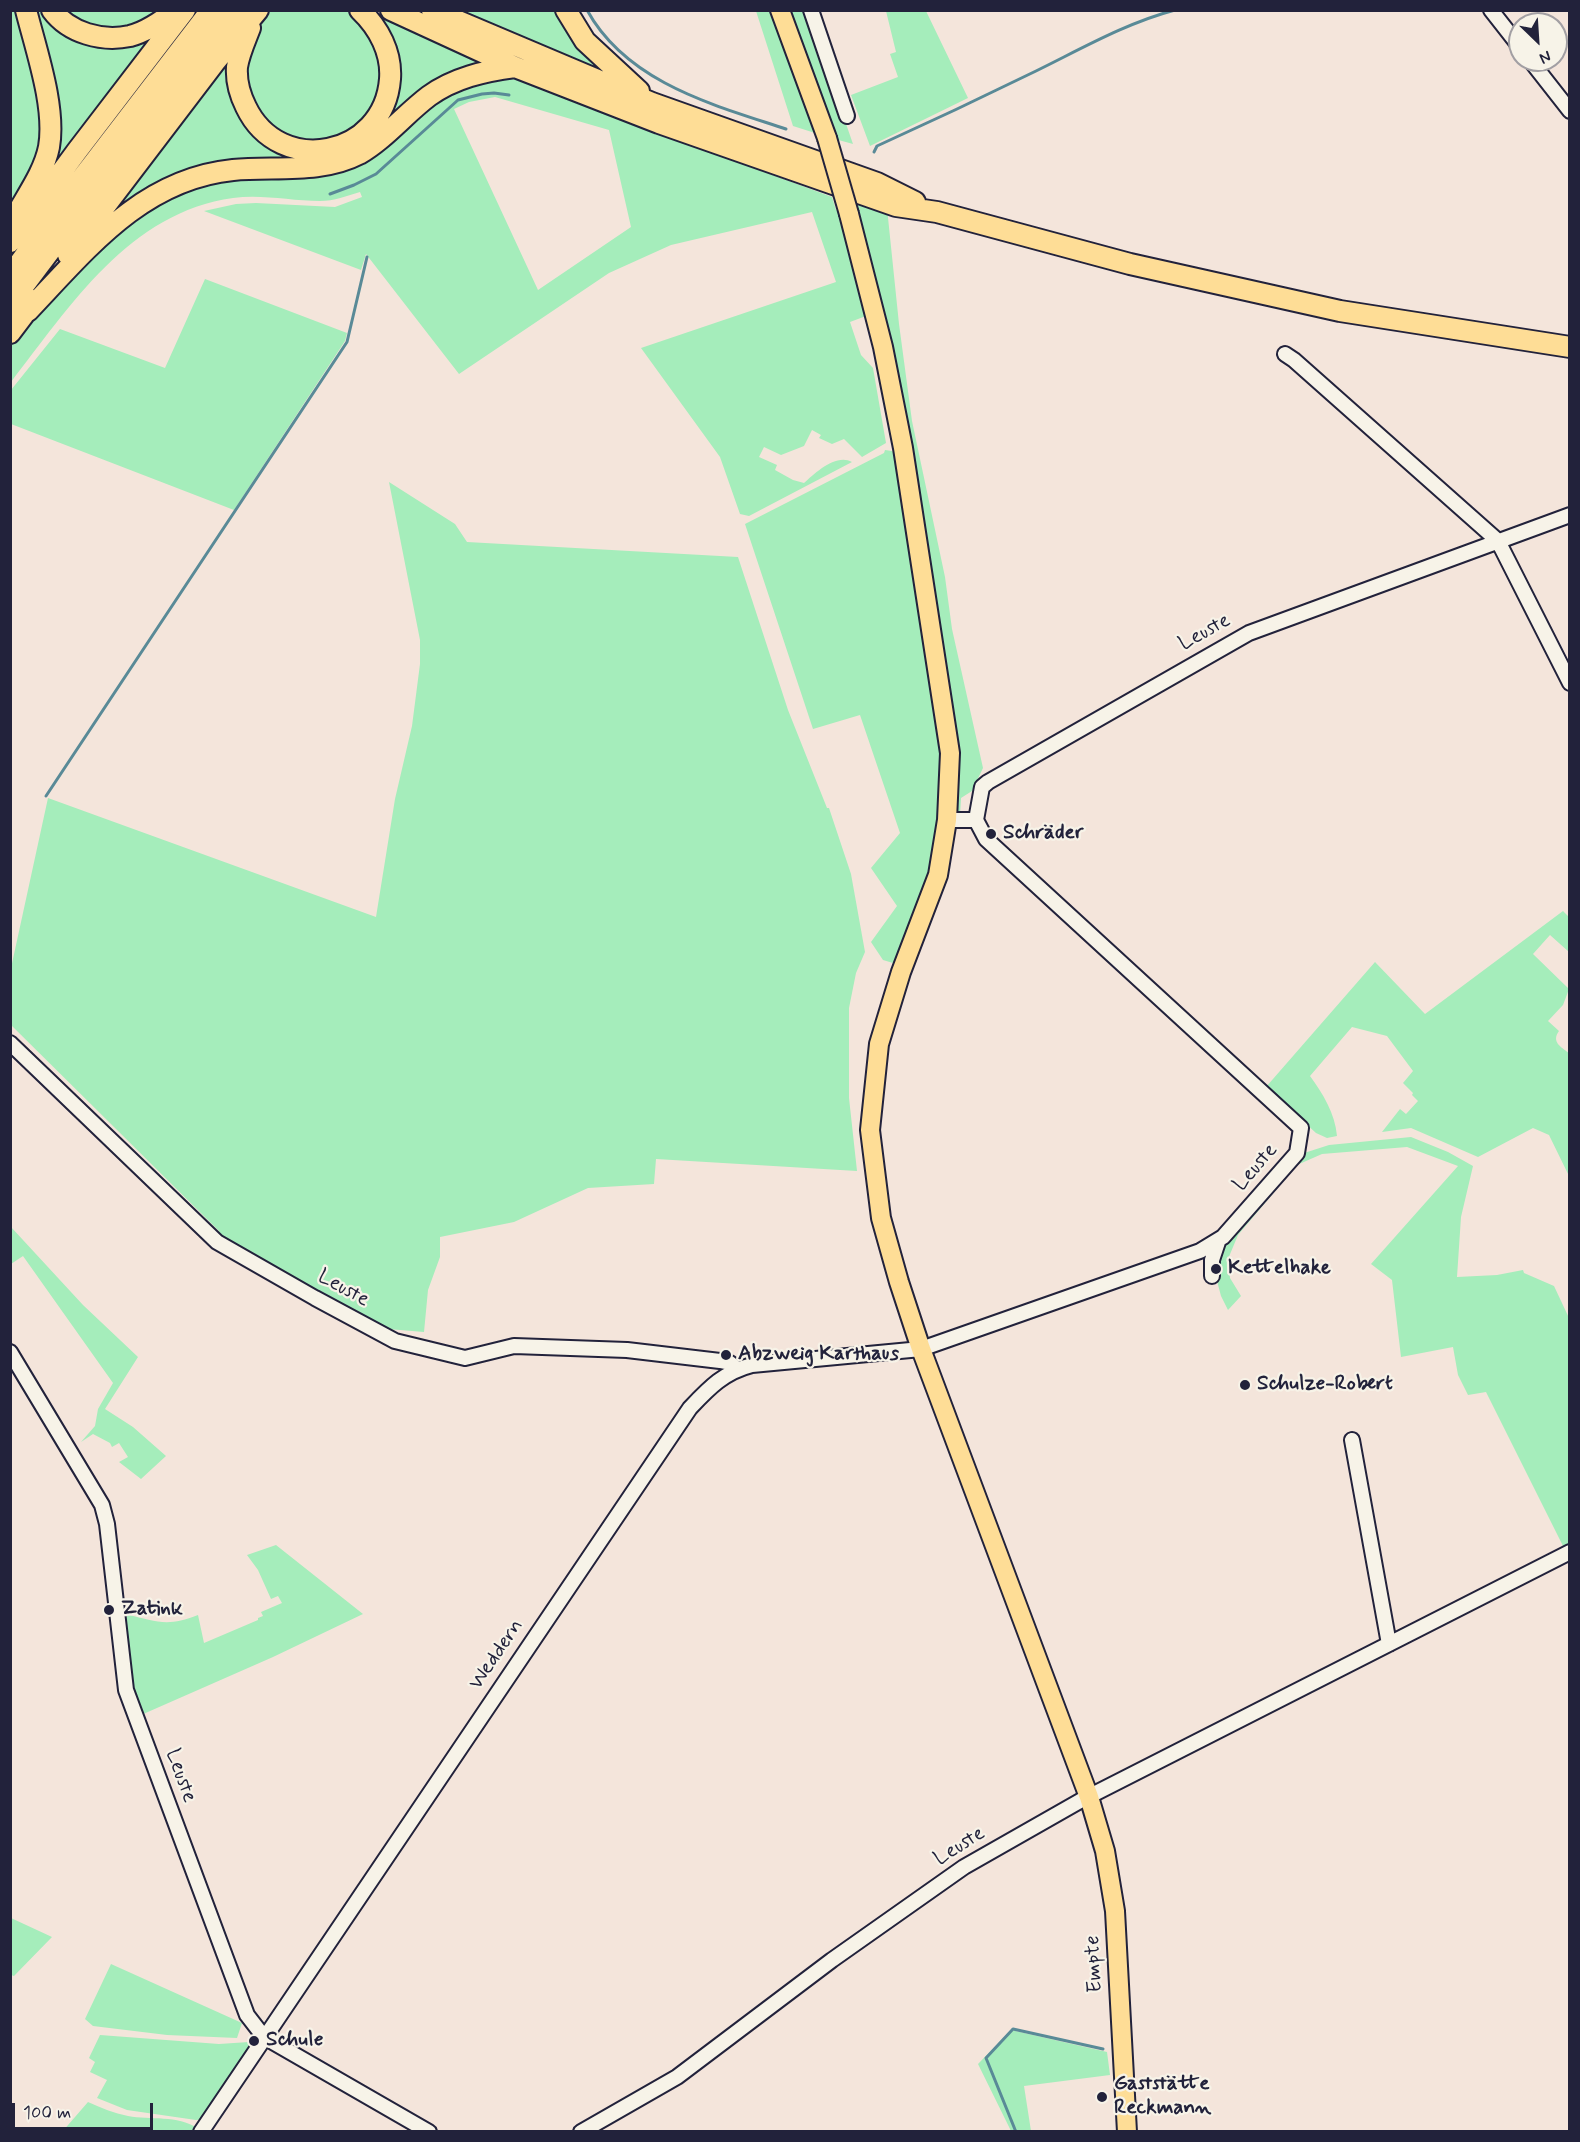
<!DOCTYPE html>
<html>
<head>
<meta charset="utf-8">
<style>
	body { margin:0 }
	#map { position:relative; width:1580px; height:2142px; overflow:hidden; background:#f4e5db; font-family:Mynerve,sans-serif }
	canvas { display:block }
	.frame { position:absolute; inset:0; border:12px solid #22223b; pointer-events:none }
	.north { position:absolute; left:1508px; top:12px; width:60px; height:60px; box-sizing:border-box; background:#f7f3e8; border:2px solid #a29fa3; border-radius:50%; rotate:155deg; font-size:16px; font-weight:700; line-height:24px; text-align:center; color:#22223b }
	.north::after { content:''; display:block; margin:auto; width:21px; height:27px; background:#22223b; clip-path:polygon(50% 0,100% 100%,50% 72%,0 100%) }
	.scale { position:absolute; left:12px; top:2103px; width:141px; height:27px; box-sizing:border-box; border:3px solid #22223b; border-top:0; padding-left:8px; font-size:18px; line-height:21px; white-space:nowrap; color:#22223b; -webkit-text-stroke:4px #f7f3e8; paint-order:stroke }
</style>
</head>
<body>
<div id="map">
<canvas width="1580" height="2142"></canvas>
<div class="frame"></div>
<div class="north">N</div>
<div class="scale">100 m</div>
</div>
<script>
const ctx = document.querySelector('canvas').getContext('2d');
ctx.lineJoin = 'round';
function fillPath(path, color) { ctx.fillStyle = color; ctx.fill(path, 'evenodd'); }
function stroke(path, color, width, dash) { ctx.strokeStyle = color; ctx.lineWidth = width; ctx.lineCap = dash ? 'butt' : 'round'; ctx.setLineDash(dash || []); ctx.stroke(path); }
function write(font, color, halo, rows, align = 'center') {
  ctx.font = font + ' Mynerve,sans-serif'; ctx.lineWidth = 4.5; ctx.setLineDash([]); ctx.textBaseline = 'middle'; ctx.strokeStyle = halo; ctx.fillStyle = color; for (const [text, x, y, turn = 0] of rows) {
    ctx.save(); ctx.translate(x, y); ctx.rotate((+turn || 0) * Math.PI / 180); ctx.textAlign = isNaN(turn) ? turn : align; if (halo) ctx.strokeText(text, 0, 0); ctx.fillText(text, 0, 0); ctx.restore();
  }
}
fillPath(new Path2D(`
	M11 11H21L40 90 44 142 11 215Z
	M32 11H43L63 30 166 26 38 189 47 170Z
	M59 11H165L134 28 99 31Z
	M267 11H350L357 17 375 42 383 71 378 98 363 122 339 138 300 142 265 124 243 79 255 30Z
	M373 11 488 63 420 97 339 155 234 164 102 226 232 54 235 99 311 156 387 108Z
	M455 11H561L612 79Z
	M756 11H776L819 132 815 133 793 126Z
	M787 11H807L853 144 835 139Z
	M926 11 968 98 870 146 851 95 898 77 890 54 896 52 886 11Z
	M506 76 518 78 606 113 832 197 836 210 839 211 866 316 850 322 861 355 873 368 886 443 862 457 844 439 832 444 819 438 821 435 812 430 804 446 781 455 764 447 759 457 777 465 775 470 793 480 804 483C815 473 836 453 852 462L749 516 740 514 720 457 641 348 836 282 812 212 671 245 609 273 459 374 366 254 361 270 204 211 236 204 256 203 335 207 362 197 360 192C347 196 334 201 320 201 291 201 262 194 233 198 130 212 70 306 11 382V346L72 271 137 212 220 177 313 171 458 85ZM495 97 609 130 631 227 538 290 454 109 469 102Z
	M853 197 887 208 899 324 912 421 945 577 952 629 983 768 972 791 961 798 960 815 955 809 859 217Z
	M205 279 347 333 345 341 234 510 11 424V390L60 329 165 368Z
	M885 450 892 451 901 461 944 740 935 860 898 961 893 963 883 960 871 942 897 906 871 868 900 833 860 715 813 729 745 524 884 453Z
	M389 482 455 524 467 542 738 557 788 710 827 808H829L851 874 865 952 856 973 849 1008V1098L857 1171 656 1159 654 1184 588 1188 514 1222 440 1237V1257L428 1290 424 1332 388 1329 227 1243 216 1233 219 1231 11 1025V968L48 798 376 917 395 799 412 726 420 664V640Z
	M1563 911 1569 917V952L1550 935 1533 954 1569 989 1563 1005 1548 1021 1559 1031C1551 1042 1561 1047 1569 1053V1176L1549 1135 1533 1128 1478 1157 1411 1128 1382 1132 1400 1109 1406 1114 1418 1101 1412 1095 1413 1093 1403 1083 1413 1071 1387 1036 1352 1027 1310 1076C1323 1094 1335 1113 1337 1136L1327 1138 1316 1133 1266 1087 1375 962 1425 1014Z
	M1411 1137 1448 1152 1473 1166 1461 1217 1457 1277 1497 1275 1523 1270 1524 1273 1554 1286 1569 1318V1545L1564 1548 1486 1392 1468 1395 1458 1375 1453 1347 1401 1357 1392 1280 1371 1264 1458 1166 1407 1147 1322 1154 1297 1165 1238 1235 1228 1259 1230 1278 1241 1296 1228 1310 1221 1296 1217 1281V1268L1224 1240 1298 1155 1329 1145Z
	M11 1227 83 1305 138 1357 105 1409 133 1427 166 1456 141 1479 119 1462 128 1457 119 1443 112 1447 110 1443 93 1434 81 1442 95 1426 98 1409 113 1383 23 1256 11 1264Z
	M276 1545 363 1614 273 1657 141 1715 133 1687 126 1614C157 1622 168 1627 198 1615L204 1643 258 1620V1618L263 1616 261 1612 282 1603 278 1596 271 1599 258 1570 247 1555Z
	M11 1918 52 1937 14 1976 11 1975Z
	M111 1964 242 2023 237 2038 167 2035 93 2026 85 2019Z
	M1011 2030 1107 2052 1110 2075 1024 2086 1031 2131H1011L978 2064Z
	M100 2035 219 2044 249 2042 252 2044 251 2048 204 2119 196 2120 127 2110 97 2098 107 2080 90 2072 95 2062 89 2058Z
	M88 2102C101 2108 114 2113 128 2116 150 2120 178 2115 197 2128L195 2132H62Z`), '#a5edbb');
stroke(new Path2D(`
	M587 10C627 83 714 105 786 129
	M874 152 877 146C930 122 983 97 1036 71 1081 49 1126 23 1175 10
	M330 194 354 185 376 174 458 100 482 94 494 93 509 95
	M46 796 347 342 367 257
	M1016 2132 986 2058 1013 2029 1103 2049`), '#598a97', 3);
const minor = new Path2D(`
	M811 10 847 116
	M1491 10 1520 47
	M1530 60 1570 111
	M1285 354 1294 360 1498 541 1570 683
	M947 820H976
	M10 1043 217 1242 315 1298 395 1341 465 1358 514 1346 627 1350 720 1361 730 1363 737 1369
	M1212 1276V1260L1218 1242
	M10 1352 102 1505 107 1524 126 1690 247 2015 264 2037 429 2132
	M1352 1440 1389 1644
	M201 2132 690 1408C709 1388 724 1372 752 1365L921 1349 1200 1251 1223 1237 1297 1153 1301 1128 986 839 976 820 982 787 988 782 1249 633 1570 515
	M581 2132 677 2077 832 1960 964 1867 1080 1801 1570 1552`);
const major = new Path2D(`
	M780 10 827 138
	M849 214 883 347 903 448 950 753 947 820 938 875 901 972 879 1044 870 1130 881 1218 899 1282 921 1349 1089 1797 1105 1851 1115 1911 1127 2132`);
const highway = new Path2D(`
	M52 10C69 33 102 42 130 36 146 32 162 21 176 10
	M391 10 515 67 659 123 896 206 937 212 1130 264 1340 311 1570 347
	M432 10 652 103 877 183 915 202
	M566 10 585 41 639 91
	M250 28C245 41 239 54 237 67 236 81 240 95 246 107 280 178 384 157 390 79 392 53 379 28 360 10
	M15 217C27 195 44 172 49 147 56 107 36 50 26 10
	M10 242 77 151 185 10
	M68 255 215 62 258 10
	M10 276 62 204 211 10
	M10 304 172 89 235 10
	M28 311C87 249 142 179 233 170 274 166 321 174 359 154 385 139 405 114 429 96 454 78 484 71 515 67
	M10 333 35 300`);
stroke(minor, '#22223b', 18);
stroke(major, '#22223b', 22);
stroke(highway, '#22223b', 24);
stroke(minor, '#f7f3e8', 14);
stroke(major, '#fedd96', 18);
stroke(highway, '#fedd96', 20);
const majorBridge = new Path2D(`
	M827 138 849 214`);
stroke(majorBridge, '#22223b', 22, []);
stroke(majorBridge, '#fedd96', 18);
for (const [x, y, r, color] of [
	[991,834,6,"#22223b"],
	[1216,1269,6,"#22223b"],
	[726,1355,6,"#22223b"],
	[1245,1385,6,"#22223b"],
	[109,1610,6,"#22223b"],
	[254,2041,6,"#22223b"],
	[1102,2097,6,"#22223b"]
]) { const dot = new Path2D(); dot.arc(x, y, r, 0, 2 * Math.PI); ctx.fillStyle = color; ctx.fill(dot); stroke(dot, '#f7f3e8', 2); }
write('21px', '#22223b', '#f7f3e8', [
	["Leuste",1205,633,-29],
	["Leuste",1256,1168,-49],
	["Leuste",343,1289,29],
	["Weddern",497,1655,-56],
	["Leuste",180,1776,70],
	["Leuste",960,1847,-32],
	["Empte",1095,1964,-93]
]);
write('bold 21px', '#22223b', '#f7f3e8', [
	["Schräder",1003,834],
	["Kettelhake",1228,1269],
	["Abzweig Karthaus",738,1355],
	["Schulze-Robert",1257,1385],
	["Zatink",121,1610],
	["Schule",266,2041],
	["Gaststätte",1114,2085],
	["Reckmann",1114,2109]
], 'left');
</script>
</body>
</html>
